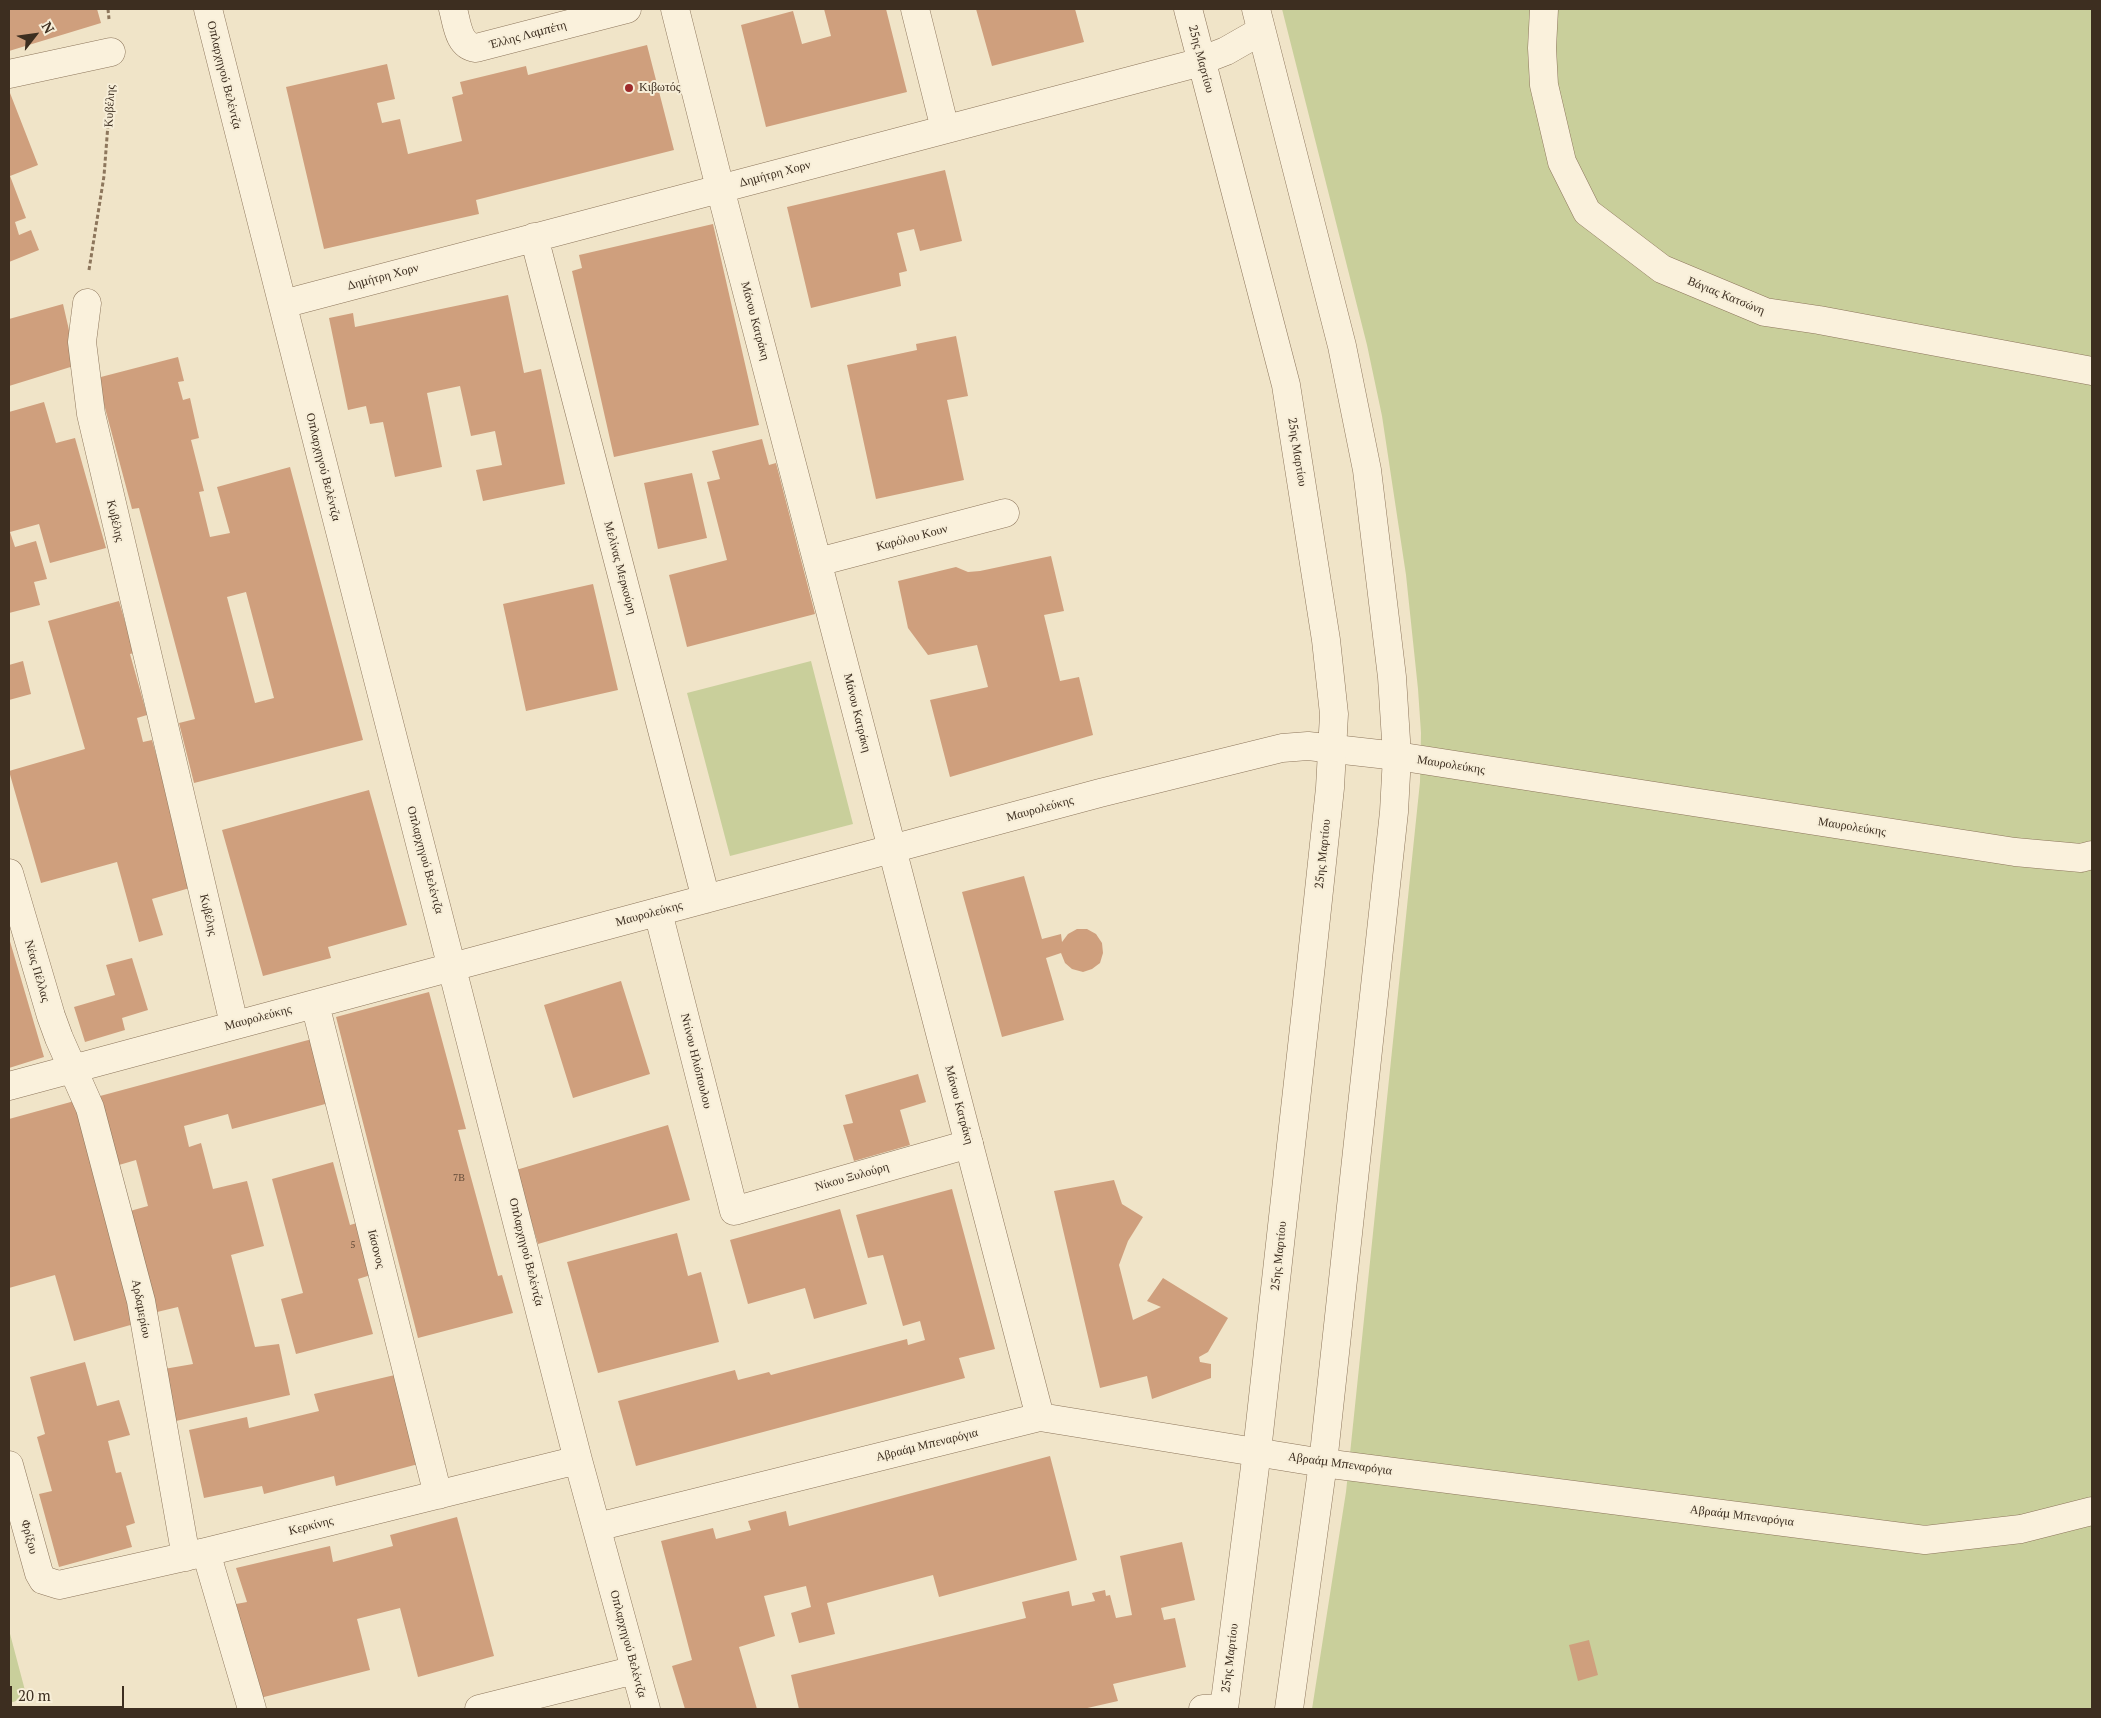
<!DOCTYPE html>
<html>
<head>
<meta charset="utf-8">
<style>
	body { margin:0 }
	#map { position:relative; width:2101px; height:1718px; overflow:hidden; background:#f0e4c8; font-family:"PT Serif",serif }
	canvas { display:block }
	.frame { position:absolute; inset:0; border:10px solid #3d2e20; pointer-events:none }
	.north { position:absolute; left:10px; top:10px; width:50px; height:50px; -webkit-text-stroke:4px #f7eed8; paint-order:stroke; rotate:60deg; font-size:14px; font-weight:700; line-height:20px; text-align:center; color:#3d2e20 }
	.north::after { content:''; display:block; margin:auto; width:18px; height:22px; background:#3d2e20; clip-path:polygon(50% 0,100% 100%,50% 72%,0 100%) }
	.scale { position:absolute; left:10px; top:1686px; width:114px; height:22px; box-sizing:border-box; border:2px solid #3d2e20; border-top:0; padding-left:6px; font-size:15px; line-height:18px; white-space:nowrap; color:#3d2e20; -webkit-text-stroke:4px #f7eed8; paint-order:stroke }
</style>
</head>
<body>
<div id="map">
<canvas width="2101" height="1718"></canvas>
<div class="frame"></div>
<div class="north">N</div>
<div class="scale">20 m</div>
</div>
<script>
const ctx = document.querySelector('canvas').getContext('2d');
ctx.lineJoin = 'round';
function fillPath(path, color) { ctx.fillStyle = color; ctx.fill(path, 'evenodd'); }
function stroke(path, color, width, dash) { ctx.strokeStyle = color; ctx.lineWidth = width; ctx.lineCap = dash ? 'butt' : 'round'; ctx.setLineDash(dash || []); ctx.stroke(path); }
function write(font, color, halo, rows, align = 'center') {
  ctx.font = font + ' "PT Serif",serif'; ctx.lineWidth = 4; ctx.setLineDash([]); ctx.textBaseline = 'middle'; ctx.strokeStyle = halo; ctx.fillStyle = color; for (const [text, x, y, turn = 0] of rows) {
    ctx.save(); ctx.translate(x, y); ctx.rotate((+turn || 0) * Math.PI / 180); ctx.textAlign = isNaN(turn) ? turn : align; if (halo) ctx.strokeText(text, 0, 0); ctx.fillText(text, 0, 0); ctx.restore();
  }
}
fillPath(new Path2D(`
	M1282 9H2092V1709H1312L1346 1492 1420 782 1421 733 1418 689 1406 575 1382 416 1367 345Z
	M811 661 853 824 730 856 687 693Z
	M9 1630 27 1698 9 1703Z`), '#c9cf9b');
fillPath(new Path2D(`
	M9 9H97L101 23 9 51Z
	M824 9H886L907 92 766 127 741 25 793 11 802 44 831 36Z
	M976 9H1075L1084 42 992 66Z
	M647 45 674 150 476 200 479 214 324 249 286 87 387 64 395 99 377 103 382 123 400 119 408 154 462 141 452 97 463 94 460 82 526 66 528 75Z
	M9 93H10L38 165 10 176 26 218 15 222 19 235 31 230 39 250 9 262Z
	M945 170 962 241 920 251 914 229 897 233 907 271 899 273 901 286 811 308 787 207Z
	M713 224 759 425 614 457 572 271 582 268 579 255Z
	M508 295 524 373 541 369 565 484 483 501 476 470 502 465 495 431 471 436 460 386 427 393 442 467 395 477 383 422 370 424 366 406 348 410 329 318 353 313 355 327Z
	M63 304 77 365 9 386V319Z
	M956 336 968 396 947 400 964 480 876 499 847 365 917 350 916 344Z
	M178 357 184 381 178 382 183 400 190 398 199 438 191 440 204 491 199 492 210 537 230 533 217 487 290 467 363 740 194 783 179 723 195 719 139 508 132 509 97 378ZM246 592 274 698 255 703 227 597Z
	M44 402 56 443 75 438 106 548 50 563 39 524 10 532 15 547 36 541 47 579 34 582 40 605 9 613V412Z
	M762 439 769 465 776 463 815 614 687 647 669 575 727 560 707 482 720 479 712 451Z
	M692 473 707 538 658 549 644 483Z
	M1051 556 1064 611 1044 615 1060 681 1079 677 1093 735 950 777 930 700 988 687 977 645 928 655 908 628 898 581 956 567 968 572 980 571Z
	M593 584 618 690 526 711 503 604Z
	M119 601 134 653 130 654 147 715 137 718 143 742 152 740 193 887 152 899 163 935 139 942 117 862 41 883 9 771 85 749 48 621Z
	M23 661 31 694 9 700V665Z
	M369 790 407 925 328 947 331 958 263 976 222 830Z
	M1024 876 1042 939 1061 934 1062 942 1068 934 1077 929H1087L1096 934 1102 943 1103 953 1100 963 1092 969 1083 972 1072 969 1065 963 1061 953 1046 958 1064 1020 1002 1037 962 892Z
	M9 938 44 1057 9 1068Z
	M132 958 148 1010 122 1018 125 1030 85 1042 74 1007 115 995 106 965Z
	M621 981 650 1074 573 1098 544 1005Z
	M429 992 466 1129 458 1130 498 1276 502 1275 513 1313 418 1338 336 1017Z
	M312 1039 329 1103 232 1129 228 1114 184 1126 189 1147 201 1143 213 1189 247 1181 264 1246 231 1255 255 1347 279 1344 290 1395 176 1421 164 1369 193 1364 178 1307 157 1312 130 1211 148 1206 136 1160 119 1165 100 1096Z
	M918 1074 926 1102 900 1110 910 1145 854 1161 843 1125 853 1123 845 1095Z
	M78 1100 141 1322 74 1341 55 1275 9 1288V1119Z
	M668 1125 690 1200 538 1244 516 1170Z
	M333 1162 350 1225 360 1222 374 1274 358 1279 373 1334 296 1354 281 1299 303 1293 272 1179Z
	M1114 1180 1122 1204 1143 1217 1128 1241 1119 1265 1133 1320 1161 1307 1147 1301 1163 1278 1228 1318 1208 1352 1199 1357 1200 1362 1211 1364V1378L1152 1399 1147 1376 1100 1388 1054 1191Z
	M952 1189 995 1349 959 1358 965 1378 636 1466 618 1401 735 1370 738 1380 769 1372 771 1375 907 1339 908 1345 925 1340 920 1321 903 1326 883 1255 868 1258 856 1215Z
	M840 1209 867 1304 814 1319 805 1288 748 1304 730 1240Z
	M677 1233 688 1276 701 1272 719 1342 598 1373 567 1262Z
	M85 1362 97 1406 119 1400 130 1435 108 1441 116 1473 121 1472 135 1523 126 1526 132 1547 59 1567 39 1494 52 1491 37 1437 45 1434 30 1377Z
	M399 1374 422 1463 336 1486 334 1476 264 1494 262 1486 204 1498 189 1430 247 1417 249 1428 319 1411 314 1394Z
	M1050 1456 1077 1560 939 1597 933 1575 827 1603 835 1634 799 1643 791 1613 811 1607 806 1586 764 1596 775 1636 739 1647 757 1709H685L672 1666 692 1660 661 1541 713 1528 716 1539 751 1530 748 1521 786 1511 789 1526Z
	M457 1517 494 1656 418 1677 400 1608 357 1619 370 1670 260 1698 236 1604 247 1602 236 1568 330 1546 333 1562 393 1546 390 1535Z
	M1182 1542 1195 1600 1161 1608 1164 1620 1175 1618 1186 1667 1113 1684 1118 1701 1083 1709H799L791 1675 1026 1618 1022 1602 1069 1591 1072 1606 1095 1601 1092 1593 1105 1590 1106 1596 1110 1595 1116 1618 1132 1615 1120 1556Z
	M1589 1640 1598 1675 1578 1681 1569 1645Z`), '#cf9f7d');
const pedestrian = new Path2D(`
	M658 912 734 1211 969 1144`);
const minor = new Path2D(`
	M208 9 332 500 578 1460 646 1709
	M453 9C457 23 458 46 476 48L627 9
	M675 9 720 188 1040 1417
	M915 9 945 129
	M1544 9 1542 48 1544 85 1562 162 1587 212 1662 269 1765 312 1819 320 2092 371
	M9 74 111 52
	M534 237 706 899
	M87 303 82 342 91 414 234 1024
	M283 304 1190 65 1226 51 1261 31
	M818 562 1005 513
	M9 873 51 1016 59 1038 90 1108 133 1271 141 1301 186 1557
	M315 1004 438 1495
	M9 1086 1100 793 1282 748 1308 746 1397 756 2015 852 2081 858 2092 855
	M9 1465 39 1573 43 1580 59 1585 206 1552 578 1460
	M597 1527 1040 1417 1323 1463 1925 1540 2021 1529 2092 1511
	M206 1552 252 1709
	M479 1709 635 1670
	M1203 1709 1224 1708`);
const tertiary = new Path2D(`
	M1188 9 1286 385 1326 640 1334 714 1330 788 1311 965 1257 1451 1224 1709
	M1256 9 1342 346 1367 470 1392 677 1397 756 1394 812 1323 1463 1289 1709`);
stroke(pedestrian, '#8d765c', 29);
stroke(minor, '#8d765c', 29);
stroke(tertiary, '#8d765c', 29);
stroke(new Path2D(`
	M108 9 109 19
	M89 270 104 176 111 85`), '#8d765c', 3, [4, 2.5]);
stroke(pedestrian, '#faf1dc', 28);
stroke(minor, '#faf1dc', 28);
stroke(tertiary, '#faf1dc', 28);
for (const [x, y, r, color] of [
	[629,88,5,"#9e2a2b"]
]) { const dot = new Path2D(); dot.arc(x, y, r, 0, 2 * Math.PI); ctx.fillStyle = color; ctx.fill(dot); stroke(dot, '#f7eed8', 2); }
write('10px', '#624a37', null, [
	["7Β",459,1178],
	["5",353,1245]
]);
write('12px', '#3d2e20', '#f7eed8', [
	["Έλλης Λαμπέτη",528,35,-15],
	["25ης Μαρτίου",1201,59,75],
	["Οπλαρχηγού Βελέντζα",224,75,76],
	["Κυβέλης",110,106,-87],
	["Δημήτρη Χορν",775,174,-15],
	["Δημήτρη Χορν",383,277,-15],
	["Βάγιας Κατσώνη",1726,296,22],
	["Μάνου Κατράκη",755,321,75],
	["25ης Μαρτίου",1297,452,81],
	["Οπλαρχηγού Βελέντζα",323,467,76],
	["Κυβέλης",115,521,77],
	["Καρόλου Κουν",912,538,-15],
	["Μελίνας Μερκούρη",620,568,75],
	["Μάνου Κατράκη",857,713,76],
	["Μαυρολεύκης",1451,765,9],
	["Μαυρολεύκης",1040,809,-15],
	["Μαυρολεύκης",1852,827,9],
	["25ης Μαρτίου",1323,854,-84],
	["Οπλαρχηγού Βελέντζα",425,860,75],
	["Μαυρολεύκης",649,914,-15],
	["Κυβέλης",208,915,77],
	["Νέας Πέλλας",37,971,74],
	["Μαυρολεύκης",258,1018,-15],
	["Ντίνου Ηλιόπουλου",696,1061,76],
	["Μάνου Κατράκη",959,1105,75],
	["Νίκου Ξυλούρη",852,1177,-16],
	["Ιάσoνος",376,1249,76],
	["Οπλαρχηγού Βελέντζα",526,1252,76],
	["25ης Μαρτίου",1279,1256,-84],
	["Αρδαμερίου",141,1309,79],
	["Αβραάμ Μπεναρόγια",927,1445,-14],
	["Αβραάμ Μπεναρόγια",1340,1464,8],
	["Αβραάμ Μπεναρόγια",1742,1516,7],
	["Κερκίνης",311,1526,-14],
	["Φρίξου",29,1537,75],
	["Οπλαρχηγού Βελέντζα",628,1644,75],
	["25ης Μαρτίου",1230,1658,-83]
]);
write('12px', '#3d2e20', '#f7eed8', [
	["Κιβωτός",639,88]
], 'left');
</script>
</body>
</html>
